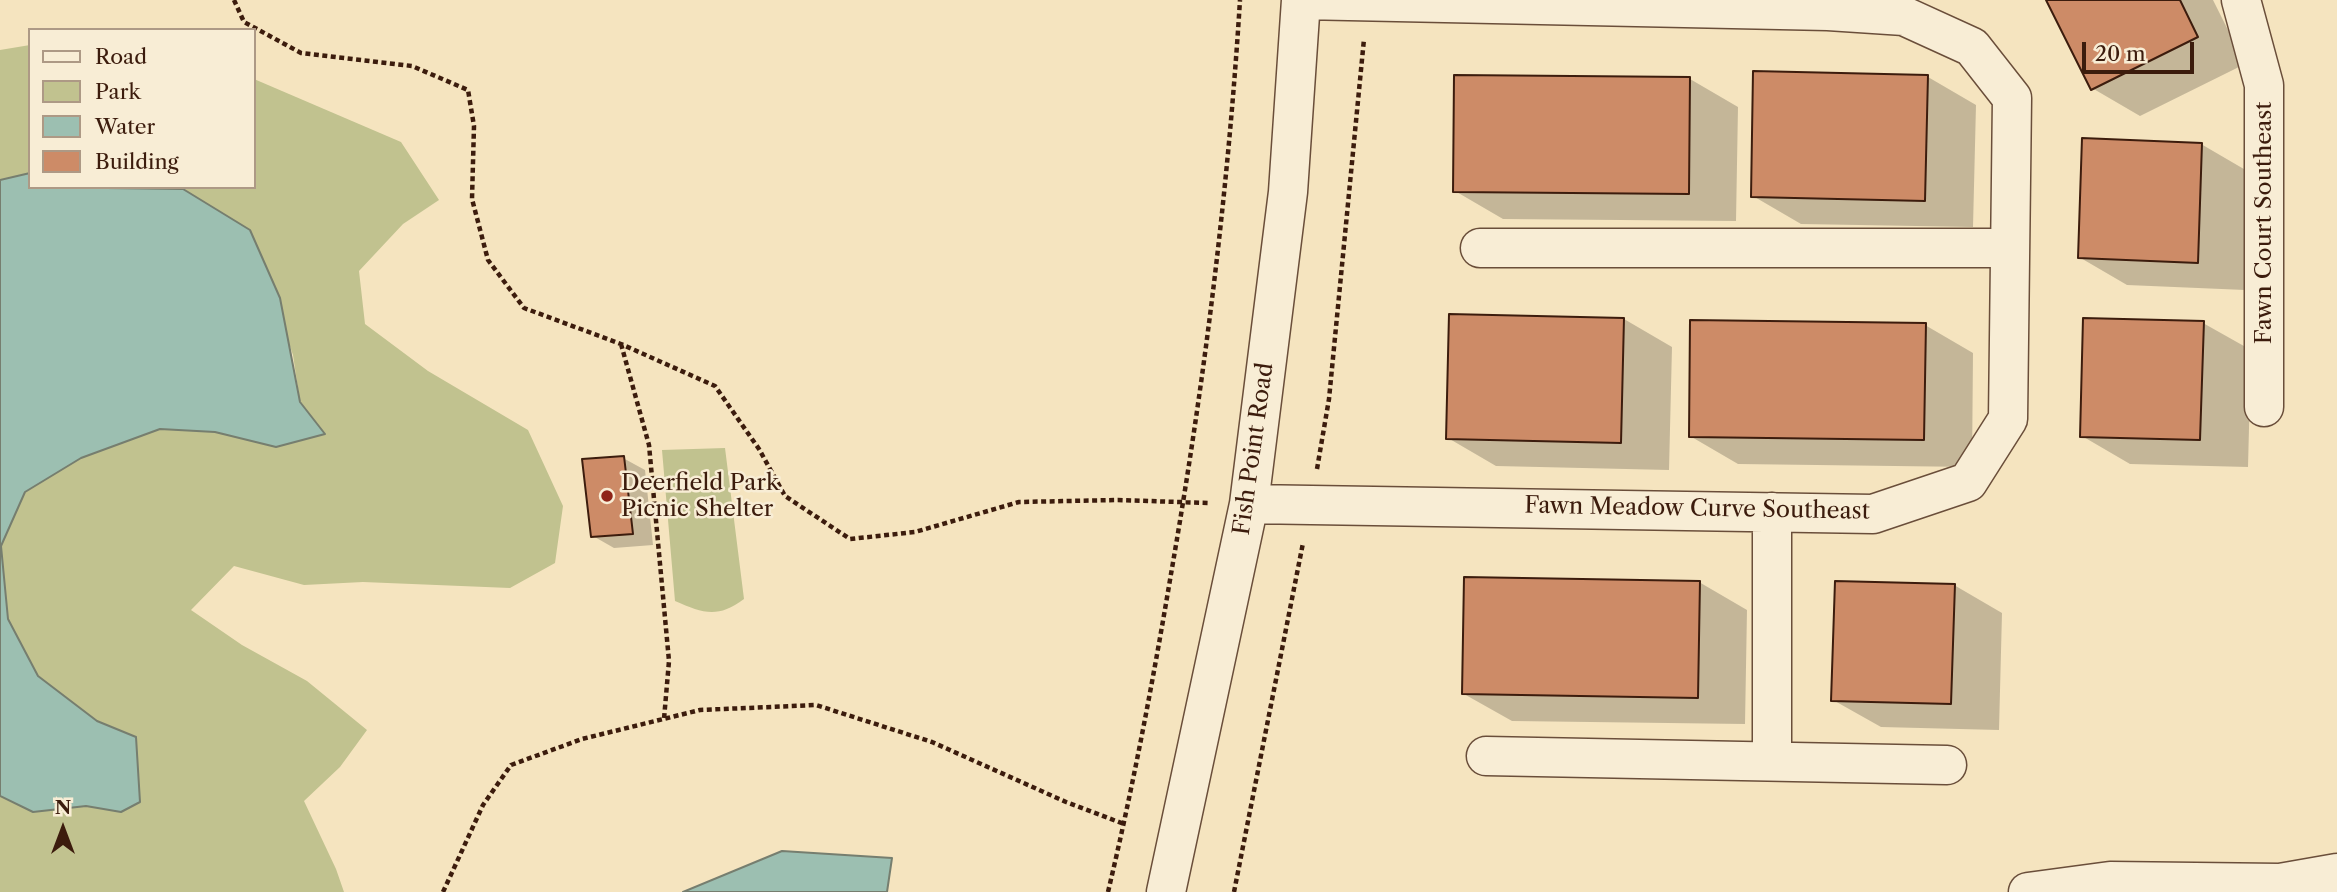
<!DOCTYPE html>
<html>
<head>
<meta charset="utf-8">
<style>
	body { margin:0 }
	#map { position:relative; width:2337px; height:892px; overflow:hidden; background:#f5e4bf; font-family:"Libre Caslon Text",serif }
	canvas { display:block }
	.legend { position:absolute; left:28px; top:28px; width:228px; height:161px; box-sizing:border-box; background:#f8edd5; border:2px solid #ad9985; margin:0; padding:9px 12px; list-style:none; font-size:21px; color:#3c1c0d }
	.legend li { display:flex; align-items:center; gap:14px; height:35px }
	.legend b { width:35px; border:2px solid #ad9985 }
	.north { position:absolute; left:28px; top:794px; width:70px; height:70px; -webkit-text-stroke:5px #f8edd5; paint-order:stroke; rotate:0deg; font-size:19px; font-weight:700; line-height:28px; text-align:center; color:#3c1c0d }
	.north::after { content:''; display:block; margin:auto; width:24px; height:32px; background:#3c1c0d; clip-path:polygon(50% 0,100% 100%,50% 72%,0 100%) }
	.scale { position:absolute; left:2082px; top:42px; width:112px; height:32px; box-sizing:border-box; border:4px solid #3c1c0d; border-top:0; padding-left:9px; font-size:21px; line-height:24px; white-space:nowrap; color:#3c1c0d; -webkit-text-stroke:5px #f8edd5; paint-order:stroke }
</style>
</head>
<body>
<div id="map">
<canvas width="2337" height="892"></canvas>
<ul class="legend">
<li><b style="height:9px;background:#f8edd5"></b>Road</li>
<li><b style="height:19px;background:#c1c28f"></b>Park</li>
<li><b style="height:19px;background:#9cbfb1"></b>Water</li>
<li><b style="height:19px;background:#cd8b67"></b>Building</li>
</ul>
<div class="north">N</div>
<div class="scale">20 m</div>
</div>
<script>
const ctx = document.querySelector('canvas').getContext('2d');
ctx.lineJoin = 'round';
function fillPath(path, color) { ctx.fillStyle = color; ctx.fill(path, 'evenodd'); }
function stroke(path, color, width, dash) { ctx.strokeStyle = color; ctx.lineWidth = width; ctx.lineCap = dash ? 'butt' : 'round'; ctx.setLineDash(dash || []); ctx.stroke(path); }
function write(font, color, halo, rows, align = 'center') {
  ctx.font = font + ' "Libre Caslon Text",serif'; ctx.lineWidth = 5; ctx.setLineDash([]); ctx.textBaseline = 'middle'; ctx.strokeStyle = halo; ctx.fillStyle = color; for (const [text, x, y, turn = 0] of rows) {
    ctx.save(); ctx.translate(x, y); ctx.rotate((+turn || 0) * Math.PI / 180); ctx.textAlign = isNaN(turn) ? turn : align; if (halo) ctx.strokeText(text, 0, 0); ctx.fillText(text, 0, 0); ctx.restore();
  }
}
fillPath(new Path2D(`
	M30 45V173L0 180V50Z
	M254 79 401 142 439 200 403 224 359 271 365 324 428 371 528 430 563 506 555 563 510 588 363 582 304 585 234 566 191 610 242 645 307 681 367 730 340 767 304 801 336 869 344 892H0V796L33 812 86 806 121 812 135 737 97 721 38 676 8 619 1 546 25 491 81 458 160 429 215 432 275 447 300 402 293 355 250 231 183 189 175 187H254Z
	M725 448 744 599C717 619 703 613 675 601L662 450Z`), '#c1c28f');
const water = new Path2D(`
	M30 173V187L183 189 250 230 280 298 300 402 325 434 276 447 215 432 160 429 81 458 25 492 1 546 8 619 38 676 97 721 136 737 140 802 121 812 86 806 33 812 0 796V180Z
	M782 851 892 858 887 892H683Z`);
fillPath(water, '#9cbfb1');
stroke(water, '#767e6f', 2);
fillPath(new Path2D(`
	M2048 0H2213L2245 64 2140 116 2092 88Z
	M1928 77 1976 105 1973 227 1801 224 1753 196Z
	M1690 79 1738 107 1736 221 1503 219 1455 191Z
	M2201 144 2249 172 2245 290 2127 285 2079 257Z
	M1624 319 1672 347 1669 470 1496 466 1448 438Z
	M2203 323 2251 350 2248 467 2130 464 2082 436Z
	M1925 325 1973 353 1972 467 1738 464 1690 436Z
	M623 458 645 470 653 545 614 548 593 536Z
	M1699 582 1747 610 1745 724 1512 721 1464 694Z
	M1954 585 2002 613 1999 730 1881 727 1833 700Z`), '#0003');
const building = new Path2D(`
	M2046 0H2180L2198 37 2091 90Z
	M1753 71 1928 75 1925 201 1751 197Z
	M1454 75 1690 77 1689 194 1453 192Z
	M2082 138 2202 143 2198 263 2078 258Z
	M1449 314 1624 318 1621 443 1446 439Z
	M2083 318 2204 321 2200 440 2080 437Z
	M1690 320 1926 323 1924 440 1689 437Z
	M624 456 633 534 591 537 582 459Z
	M1464 577 1700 581 1698 698 1462 694Z
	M1835 581 1955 584 1951 704 1831 701Z`);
fillPath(building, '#cd8b67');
stroke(building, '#3c1c0d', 2);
const minor = new Path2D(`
	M2241 0 2264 85V407
	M1480 248H2010
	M1772 512V761
	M1486 756 1947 765
	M1166 892 1249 504 1288 192 1301 0 1828 11 1904 16 1972 47 2012 98 2008 419 1968 482 1873 514 1249 504
	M2028 892 2110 881 2280 883 2337 873`);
stroke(minor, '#6a4e3a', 41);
stroke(new Path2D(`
	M234 0 244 22 301 53 412 66 468 90 474 126 472 199 488 260 524 308 621 344 715 386 759 449 785 496 850 539 915 532 1019 502 1118 500 1209 503
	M621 344 649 445 669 661 664 719
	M1317 469 1329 399 1364 39
	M443 892 483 805 511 765 582 739 700 710 816 705 932 742 1066 802 1124 824
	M1108 892C1133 787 1153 681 1171 574 1204 384 1228 193 1240 0
	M1234 892 1303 543`), '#3c1c0d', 4.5, [5, 3.5]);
stroke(minor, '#f8edd5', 38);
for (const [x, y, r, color] of [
	[607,496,7,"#8f2418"]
]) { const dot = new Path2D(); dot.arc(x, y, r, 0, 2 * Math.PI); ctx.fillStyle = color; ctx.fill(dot); stroke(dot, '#f8edd5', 2.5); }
write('23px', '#3c1c0d', '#f8edd5', [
	["Fawn Court Southeast",2264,223,-90],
	["Fish Point Road",1254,449,-82],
	["Fawn Meadow Curve Southeast",1697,509,1]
]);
write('23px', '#3c1c0d', '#f8edd5', [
	["Deerfield Park",621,483],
	["Picnic Shelter",621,509]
], 'left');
</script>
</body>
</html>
